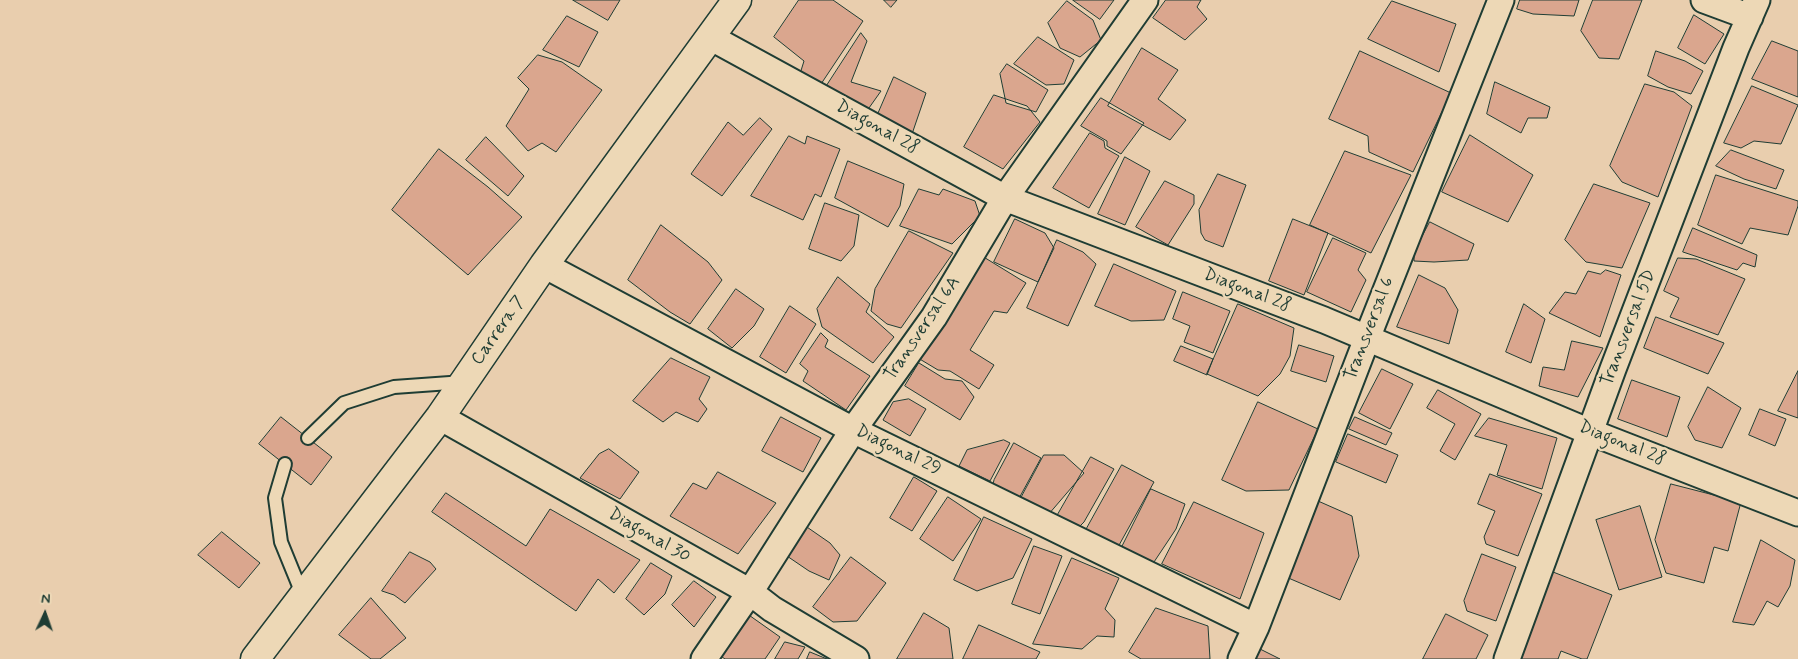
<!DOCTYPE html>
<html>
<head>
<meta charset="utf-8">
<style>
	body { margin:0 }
	#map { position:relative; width:1798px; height:659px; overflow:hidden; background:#e9ceae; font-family:Mynerve,sans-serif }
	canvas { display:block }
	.north { position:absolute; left:20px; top:589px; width:50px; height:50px; -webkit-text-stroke:4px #edd8b6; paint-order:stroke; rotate:3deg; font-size:14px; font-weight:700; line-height:20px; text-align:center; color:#1f3d34 }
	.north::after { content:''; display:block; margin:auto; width:18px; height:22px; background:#1f3d34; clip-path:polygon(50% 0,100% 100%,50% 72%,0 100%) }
</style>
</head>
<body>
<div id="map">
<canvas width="1798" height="659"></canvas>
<div class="north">N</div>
</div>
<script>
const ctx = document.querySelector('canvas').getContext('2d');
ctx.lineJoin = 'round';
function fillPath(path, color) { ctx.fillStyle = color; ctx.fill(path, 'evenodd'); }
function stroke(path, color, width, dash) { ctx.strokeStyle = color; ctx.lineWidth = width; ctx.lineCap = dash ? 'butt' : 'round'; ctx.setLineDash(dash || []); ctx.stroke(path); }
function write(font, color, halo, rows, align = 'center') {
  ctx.font = font + ' Mynerve,sans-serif'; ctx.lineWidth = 5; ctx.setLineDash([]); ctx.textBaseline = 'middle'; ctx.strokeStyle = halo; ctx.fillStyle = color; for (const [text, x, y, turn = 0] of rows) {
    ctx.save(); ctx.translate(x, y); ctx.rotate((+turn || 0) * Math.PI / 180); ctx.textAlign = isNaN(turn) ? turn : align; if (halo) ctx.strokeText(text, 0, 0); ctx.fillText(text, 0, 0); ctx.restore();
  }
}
const building = new Path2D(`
	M573 0H620L608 20Z
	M799 0H833L863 21 819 87 799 77 804 61 774 37Z
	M884 0H897L891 7Z
	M1073 0H1114L1100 19Z
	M1166 0H1201L1197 7 1207 19 1185 40 1153 18Z
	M1520 0H1579L1574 16 1533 14 1517 9Z
	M1593 0H1642L1619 59 1599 58 1581 31Z
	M1067 1 1093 20 1101 40 1080 57 1060 48 1048 23Z
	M1392 1 1456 24 1439 72 1368 39Z
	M1694 15 1724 34 1705 64 1678 48Z
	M567 16 598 32 579 67 543 50Z
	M861 33 867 41 851 82 881 91 864 115 824 90Z
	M1038 37 1074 60 1064 84 1046 85 1014 64Z
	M1772 41 1798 51V97L1752 79Z
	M1142 48 1178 70 1158 99 1186 120 1170 140 1108 106Z
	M1360 51 1451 93 1413 172 1369 152 1368 136 1329 119Z
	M1656 51 1685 61 1703 71 1691 94 1668 87 1648 76Z
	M538 55 562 62 602 90 556 152 542 143 528 151 506 126 529 89 518 78Z
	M1007 64 1048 90 1036 112 1006 103 1000 74Z
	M894 77 926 93 911 137 875 121Z
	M1495 82 1550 107 1547 118H1528L1521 133 1487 114Z
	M1645 84 1674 92 1692 106 1658 197 1622 182 1610 166Z
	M1752 86 1798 105 1781 144 1754 141 1741 148 1724 143Z
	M994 95 1027 106 1040 122 1003 169 964 147Z
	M1101 98 1144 123 1121 154 1107 146V141L1081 126Z
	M760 118 772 129 722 196 691 174 728 122 743 135Z
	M1090 133 1104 141 1105 148 1119 156 1089 208 1053 188Z
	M1470 135 1533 175 1508 222 1442 192Z
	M789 136 805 144 807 136 840 149 821 197 815 194 803 220 751 196Z
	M486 137 524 176 508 196 466 160Z
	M439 149 488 187 522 217 468 275 392 210Z
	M1731 150 1784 170 1776 189 1744 179 1716 166Z
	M1345 151 1411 175 1371 253 1310 225Z
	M1125 157 1150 171 1125 225 1098 214Z
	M848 161 904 184 900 206 888 227 835 198Z
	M1218 174 1246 185 1223 247 1205 240 1201 233 1199 210Z
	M1716 175 1798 201V206L1788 235 1750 228 1742 244 1698 225Z
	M1165 181 1194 195V204L1168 245 1136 227Z
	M1594 184 1650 203 1622 268 1586 262 1565 240Z
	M919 189 939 195 943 189 975 201 980 216 952 244 900 226Z
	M825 203 859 215 854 246 841 261 809 249Z
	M1015 219 1045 233 1054 248 1038 282 994 262Z
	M1293 219 1328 233 1304 295 1269 281Z
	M1430 222 1474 244 1468 260 1434 262 1414 261V252Z
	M661 225 708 262 722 280 690 324 670 312 628 280Z
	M1693 228 1757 255 1755 267 1743 263 1737 270 1683 252Z
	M909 231 953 253 901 328 887 324 871 311 875 289Z
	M1333 238 1366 253 1358 270 1366 280 1351 312 1307 292Z
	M1057 240 1083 252 1096 264 1068 326 1027 308Z
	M982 256 1026 283 1007 313 994 311 970 350 994 365 979 389 950 371 938 370 918 358Z
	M1678 258 1696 259 1745 279 1718 335 1670 317 1679 298 1664 291Z
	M1114 264 1176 291 1164 320 1131 321 1095 306Z
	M1606 270 1621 275 1600 337 1549 313 1565 292 1576 294 1588 271 1600 274Z
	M1419 275 1445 288 1458 310 1449 344 1397 327Z
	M838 277 870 304 866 312 894 337 873 363 822 327 817 309Z
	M736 289 764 309 754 326 732 348 708 329Z
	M1183 292 1230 311 1213 353 1184 342 1190 326 1173 319Z
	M1238 304 1294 328 1290 356 1280 374 1258 396 1207 374Z
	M1524 304 1545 319 1531 363 1506 352Z
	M790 306 816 324 786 373 760 357Z
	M1656 317 1724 343 1708 374 1644 348Z
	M821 333 828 340 825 347 870 376 846 410 803 381 808 371 800 364Z
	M1572 341 1603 348 1578 397 1539 386 1543 367 1564 370Z
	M1299 345 1334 356 1326 382 1291 371Z
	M1181 346 1213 359 1207 375 1174 361Z
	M671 358 710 377 699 399 707 409 698 422 676 412 663 422 633 401Z
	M919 363 945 379 962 381 974 397 960 420 905 386Z
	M1382 369 1413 384 1390 429 1359 413Z
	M1798 371V418L1778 411Z
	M1632 380 1680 397 1667 437 1618 419Z
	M1708 387 1741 408 1722 448 1695 440 1688 427Z
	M1438 390 1481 414 1455 460 1440 451 1455 424 1427 408Z
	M909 399 926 409 910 436 883 420 893 402Z
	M1258 402 1318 429 1289 490 1246 491 1222 480Z
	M1760 409 1786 419 1775 446 1749 435Z
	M281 417 332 457 311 485 259 444Z
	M781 417 821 438 803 472 762 451Z
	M1355 417 1392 433 1386 445 1349 429Z
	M1489 418 1557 438 1542 489 1497 475 1507 445 1475 436Z
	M1348 434 1398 455 1386 483 1336 462Z
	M1004 440 1010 443 990 481 959 466 967 450Z
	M1014 443 1041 458 1017 502 992 488 994 480Z
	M609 449 639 472 620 499 580 478 599 454Z
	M1044 455H1064L1084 473 1048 515 1020 500Z
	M1091 457 1114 469 1084 522 1076 530 1061 522 1057 516Z
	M1122 465 1154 482 1118 547 1086 530Z
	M718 472 776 503 738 554 670 516 693 483 706 489Z
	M1490 474 1542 494 1518 556 1486 544 1484 537 1495 511 1478 504Z
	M914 477 937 491 912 531 890 518Z
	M1671 484 1741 502 1728 551 1714 547 1704 583 1666 573 1655 540Z
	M1151 489 1185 504 1176 529 1152 565 1122 547Z
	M446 493 526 546 550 509 640 560 614 593 598 579 576 611 432 512Z
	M948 497 981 519 953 561 920 539Z
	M1318 501 1352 516 1359 556 1340 600 1286 577Z
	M1194 502 1264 533 1240 599 1162 564Z
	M1640 506 1662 577 1619 590 1596 520Z
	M984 517 1032 539 1013 578 977 591 954 580Z
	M804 525 830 543 840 555 829 580 809 571 784 554Z
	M222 532 260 563 239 588 198 555Z
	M1761 540 1795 560 1790 586 1778 607 1767 601 1754 625 1733 622Z
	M1034 546 1062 556 1040 614 1012 604Z
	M410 552 430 562 436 569 405 603 394 595 382 591Z
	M1482 554 1516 567 1496 621 1467 611 1464 601Z
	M851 557 886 583 857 621 833 622 813 607Z
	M1072 558 1119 578 1105 609 1115 620 1114 637 1097 636 1082 649 1033 644Z
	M651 563 672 576 665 594 644 615 626 599Z
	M1553 572 1612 595 1587 659H1582L1561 651 1558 659H1518Z
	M694 581 716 597 694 627 672 605Z
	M371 598 406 638 380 659H371L339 635Z
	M1156 608 1208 626 1210 659H1141L1129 652Z
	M746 613 780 637 765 659H725L718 654Z
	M924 613 949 628 953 659H897Z
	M1446 614 1488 635 1476 659H1423Z
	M979 625 1040 652 1036 659H963Z
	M785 642 805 647 798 659H775Z
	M1260 649 1280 659H1254Z
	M810 652 827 659H807Z`);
fillPath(building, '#daa68e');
stroke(building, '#1f3d34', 1);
const service = new Path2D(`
	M308 438 344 403 394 387 464 382
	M285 464 275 498 281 542 303 596`);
const minor = new Path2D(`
	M1704 0 1750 17
	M710 37 1005 198 1324 320 1590 432 1798 513
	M544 265 853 430 1256 627
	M440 417 750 592 772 609 856 659
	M704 659 750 592 853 430 934 317 1005 198 1145 0
	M1241 659 1256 627 1373 323 1501 0
	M1507 659 1613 369 1736 48 1757 0`);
const secondary = new Path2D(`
	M255 659 440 417 544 265 737 0`);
stroke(service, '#1f3d34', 16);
stroke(minor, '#1f3d34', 29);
stroke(secondary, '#1f3d34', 31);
stroke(service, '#edd8b6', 12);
stroke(minor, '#edd8b6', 25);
stroke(secondary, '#edd8b6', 28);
write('18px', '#1f3d34', '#edd8b6', [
	["Diagonal 28",877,128,29],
	["Diagonal 28",1247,291,21],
	["Transversal 5D",1629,328,-69],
	["Transversal 6A",923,329,-56],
	["Transversal 6",1370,329,-69],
	["Carrera 7",499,331,-55],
	["Diagonal 28",1622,444,22],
	["Diagonal 29",898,451,26],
	["Diagonal 30",649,536,30]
]);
</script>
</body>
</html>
